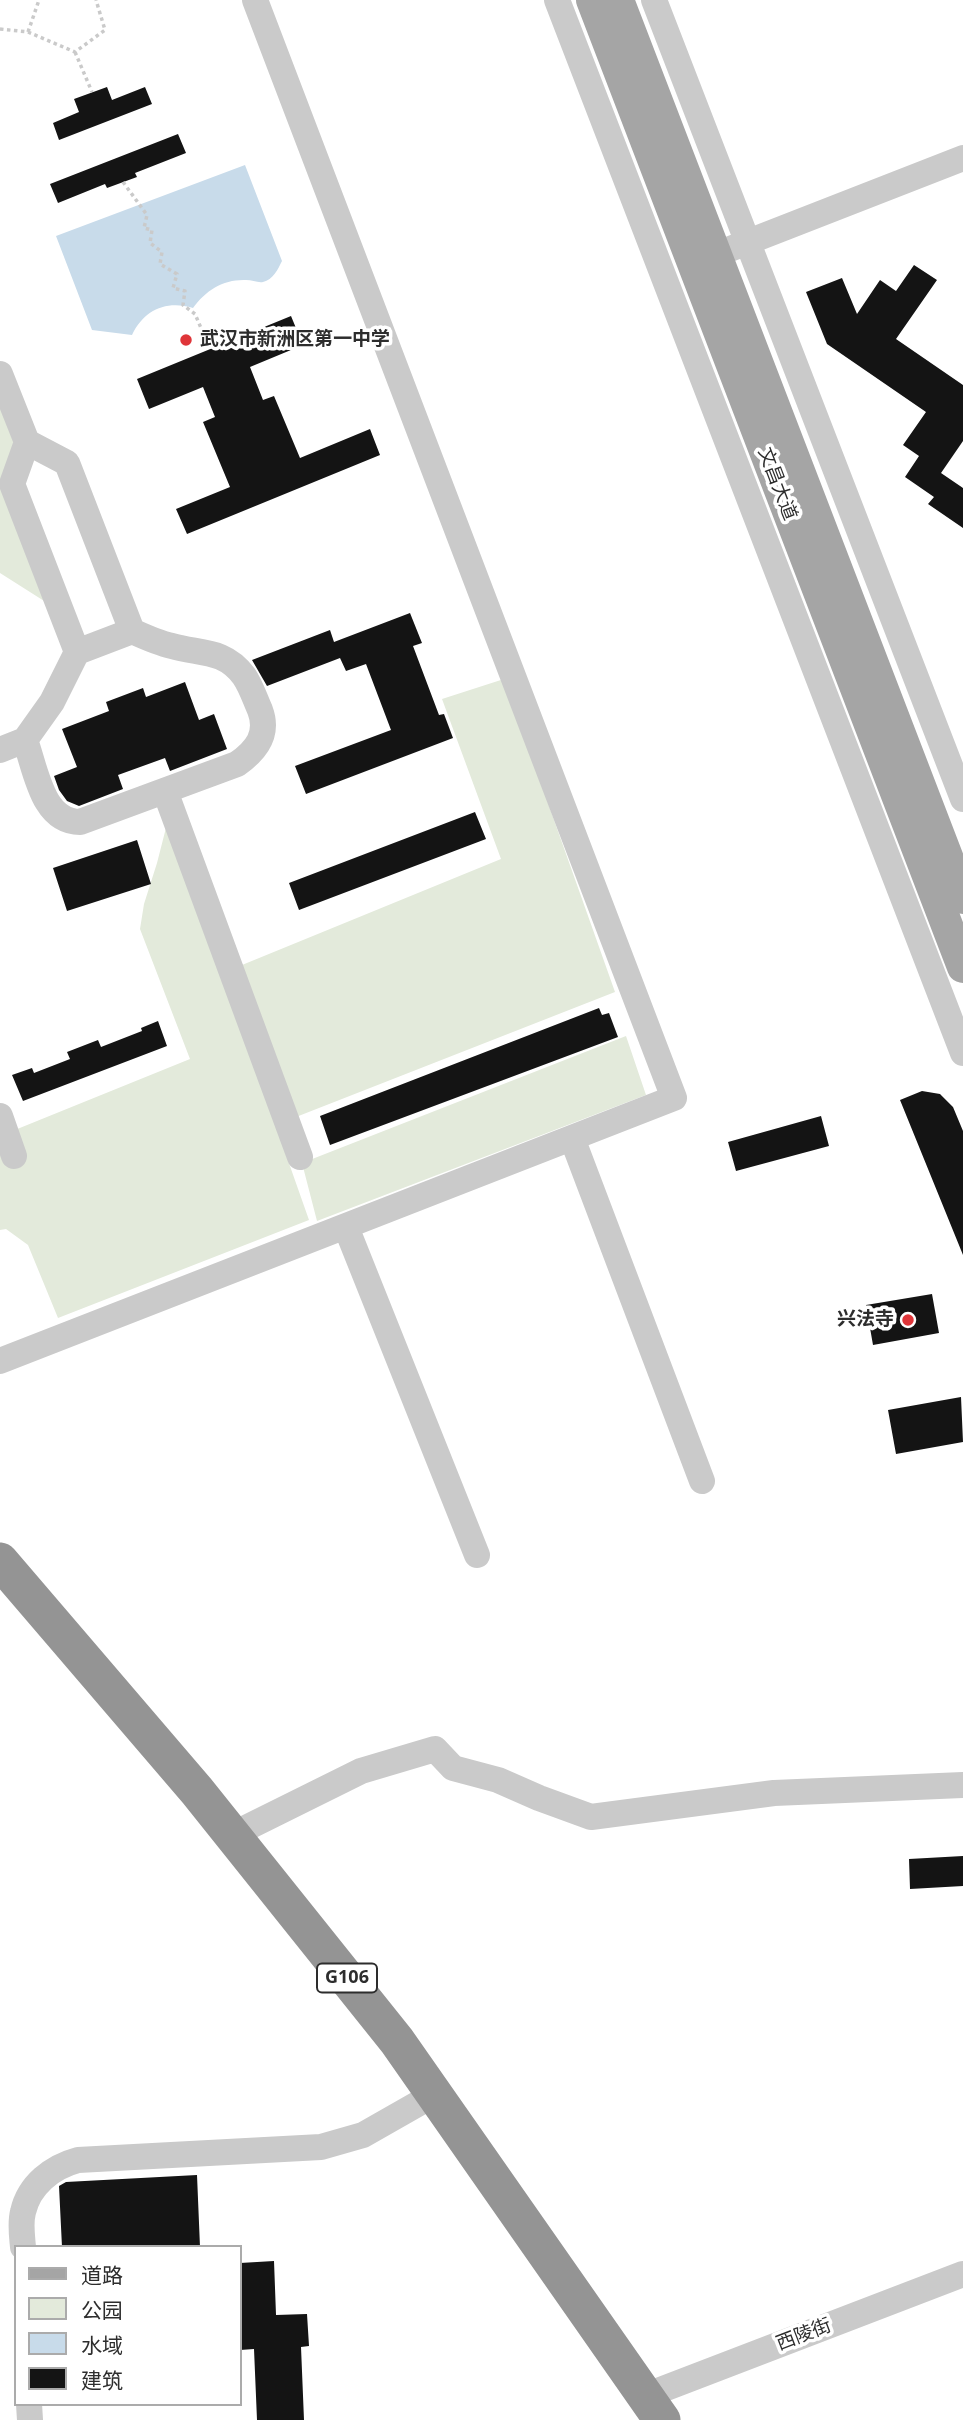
<!DOCTYPE html>
<html>
<head>
<meta charset="utf-8">
<style>
	body { margin:0 }
	#map { position:relative; width:963px; height:2420px; overflow:hidden; background:#fff; font-family:"Noto Sans","Noto Sans SC",sans-serif }
	canvas { display:block }
	.legend { position:absolute; left:14px; top:2245px; width:228px; height:161px; box-sizing:border-box; background:#fff; border:2px solid #ababab; margin:0; padding:9px 12px; list-style:none; font-size:21px; color:#2d2d2d }
	.legend li { display:flex; align-items:center; gap:14px; height:35px }
	.legend b { width:35px; border:2px solid #ababab }
</style>
</head>
<body>
<div id="map">
<canvas width="963" height="2420"></canvas>
<ul class="legend">
<li><b style="height:9px;background:#a5a5a5"></b>道路</li>
<li><b style="height:19px;background:#e3eadb"></b>公园</li>
<li><b style="height:19px;background:#c8dbea"></b>水域</li>
<li><b style="height:19px;background:#141414"></b>建筑</li>
</ul>
</div>
<script>
const ctx = document.querySelector('canvas').getContext('2d');
ctx.lineJoin = 'round';
function fillPath(path, color) { ctx.fillStyle = color; ctx.fill(path, 'evenodd'); }
function stroke(path, color, width, dash) { ctx.strokeStyle = color; ctx.lineWidth = width; ctx.lineCap = dash ? 'butt' : 'round'; ctx.setLineDash(dash || []); ctx.stroke(path); }
function write(font, color, halo, rows, align = 'center') {
  ctx.font = font + ' "Noto Sans","Noto Sans SC",sans-serif'; ctx.lineWidth = 7; ctx.setLineDash([]); ctx.textBaseline = 'middle'; ctx.strokeStyle = halo; ctx.fillStyle = color; for (const [text, x, y, turn = 0] of rows) {
    ctx.save(); ctx.translate(x, y); ctx.rotate((+turn || 0) * Math.PI / 180); ctx.textAlign = isNaN(turn) ? turn : align; if (halo) ctx.strokeText(text, 0, 0); ctx.fillText(text, 0, 0); ctx.restore();
  }
}
fillPath(new Path2D(`
	M0 401 16 442 52 606 0 573Z
	M504 679 615 992 296 1117 242 965 501 859 442 699Z
	M168 820 309 1220 58 1318 28 1245 6 1229 0 1230V1136L190 1059 140 929 144 904 157 863Z
	M626 1036 646 1095 317 1221 302 1163Z`), '#e3eadb');
fillPath(new Path2D(`
	M245 165 282 261C278 269 273 280 263 282 258 283 252 280 246 280 224 279 206 290 193 308 166 300 144 310 132 335L92 330 56 236Z`), '#c8dbea');
fillPath(new Path2D(`
	M107 87 112 100 145 87 152 104 59 140 53 123 79 112 74 99Z
	M178 134 186 153 135 173 137 177 107 188 105 184 58 203 50 184Z
	M914 265 937 280 896 339 963 385V441L941 473 963 488V528L928 504 934 497 905 477 919 456 903 445 926 412 827 344 806 292 842 278 857 314 880 280 896 291Z
	M291 316 303 345 250 367 263 400 274 396 300 458 370 429 380 455 187 534 176 509 230 487 203 422 215 417 203 387 149 409 137 379Z
	M410 613 422 643 413 646 439 715 444 714 453 738 306 794 295 766 391 730 366 664 346 671 340 658 267 686 252 660 330 630 334 642Z
	M185 682 199 720 214 714 227 749 170 771 165 758 118 775 123 789 79 806 67 801 59 790 54 776 77 767 62 729 109 711 106 702 143 688 146 697Z
	M475 812 486 839 299 910 289 883Z
	M137 840 151 884 67 911 53 868Z
	M599 1008 602 1015 609 1013 618 1037 330 1145 320 1116Z
	M158 1021 167 1046 23 1101 12 1075 32 1068 34 1073 70 1059 67 1052 98 1040 101 1047 142 1031 141 1028Z
	M922 1091 940 1094 953 1107 963 1131V1255L900 1100Z
	M821 1116 829 1146 736 1171 728 1142Z
	M932 1294 939 1333 873 1345 866 1305Z
	M961 1397 963 1442 896 1454 888 1410Z
	M963 1856V1886L910 1889 909 1859Z
	M197 2175 200 2247H62L59 2186 66 2182Z
	M274 2261 276 2315 307 2314 309 2346 301 2347 304 2420H257L254 2349 240 2350V2263Z`), '#141414');
stroke(new Path2D(`
	M0 29 28 32 75 52 105 30 96 0
	M28 32 39 0
	M75 52 92 92
	M123 182 147 215 144 228 152 230 150 243 162 252 160 264 177 274 173 288 185 291 183 305 195 314 210 349`), '#cacaca', 3.5, [3.5, 3.5]);
stroke(new Path2D(`
	M557 0 963 1053
	M654 0 963 799
	M730 249 963 158
	M0 374 27 442
	M77 652 52 702 25 740C36 770 42 822 80 822L237 764C257 750 269 734 260 710 255 699 251 686 244 676 224 649 200 654 172 646 158 643 145 637 132 631L67 463 27 442 12 484 77 652 132 631
	M0 750 25 740
	M165 791 300 1157
	M0 1116 14 1156
	M572 1138 702 1481
	M346 1227 477 1555
	M0 1361 674 1098 255 0
	M232 1835 361 1771 435 1749 453 1768 498 1780 539 1798 591 1817 774 1793 963 1785
	M23 2247C22 2236 20 2223 23 2212 29 2185 52 2167 78 2160L321 2147 363 2135 435 2094
	M645 2396 963 2274
	M29 2404 30 2420`), '#cacaca', 26);
stroke(new Path2D(`
	M592 0 963 967
	M618 0 963 898`), '#a5a5a5', 32);
stroke(new Path2D(`
	M0 1561 197 1791 397 2041 662 2420`), '#949494', 37);
for (const [x, y, r, color] of [
	[186,340,7,"#df3539"],
	[908,1320,7,"#df3539"]
]) { const dot = new Path2D(); dot.arc(x, y, r, 0, 2 * Math.PI); ctx.fillStyle = color; ctx.fill(dot); stroke(dot, '#fff', 2.5); }
for (const [x, y, w] of [
	[347,1978,60]
]) { const box = new Path2D(); box.roundRect(x - w / 2, y - 14.5, w, 29, 5); ctx.fillStyle = '#fff'; ctx.fill(box); stroke(box, '#2d2d2d', 2); }
write('bold 18px', '#2d2d2d', null, [
	["G106",347,1978]
]);
write('bold 19px', '#2d2d2d', '#fff', [
	["武汉市新洲区第一中学",200,340],
	["兴法寺",894,1320,"right"]
], 'left');
write('19px', '#2d2d2d', '#fff', [
	["文昌大道",777,484,69],
	["西陵街",804,2335,-21]
]);
</script>
</body>
</html>
